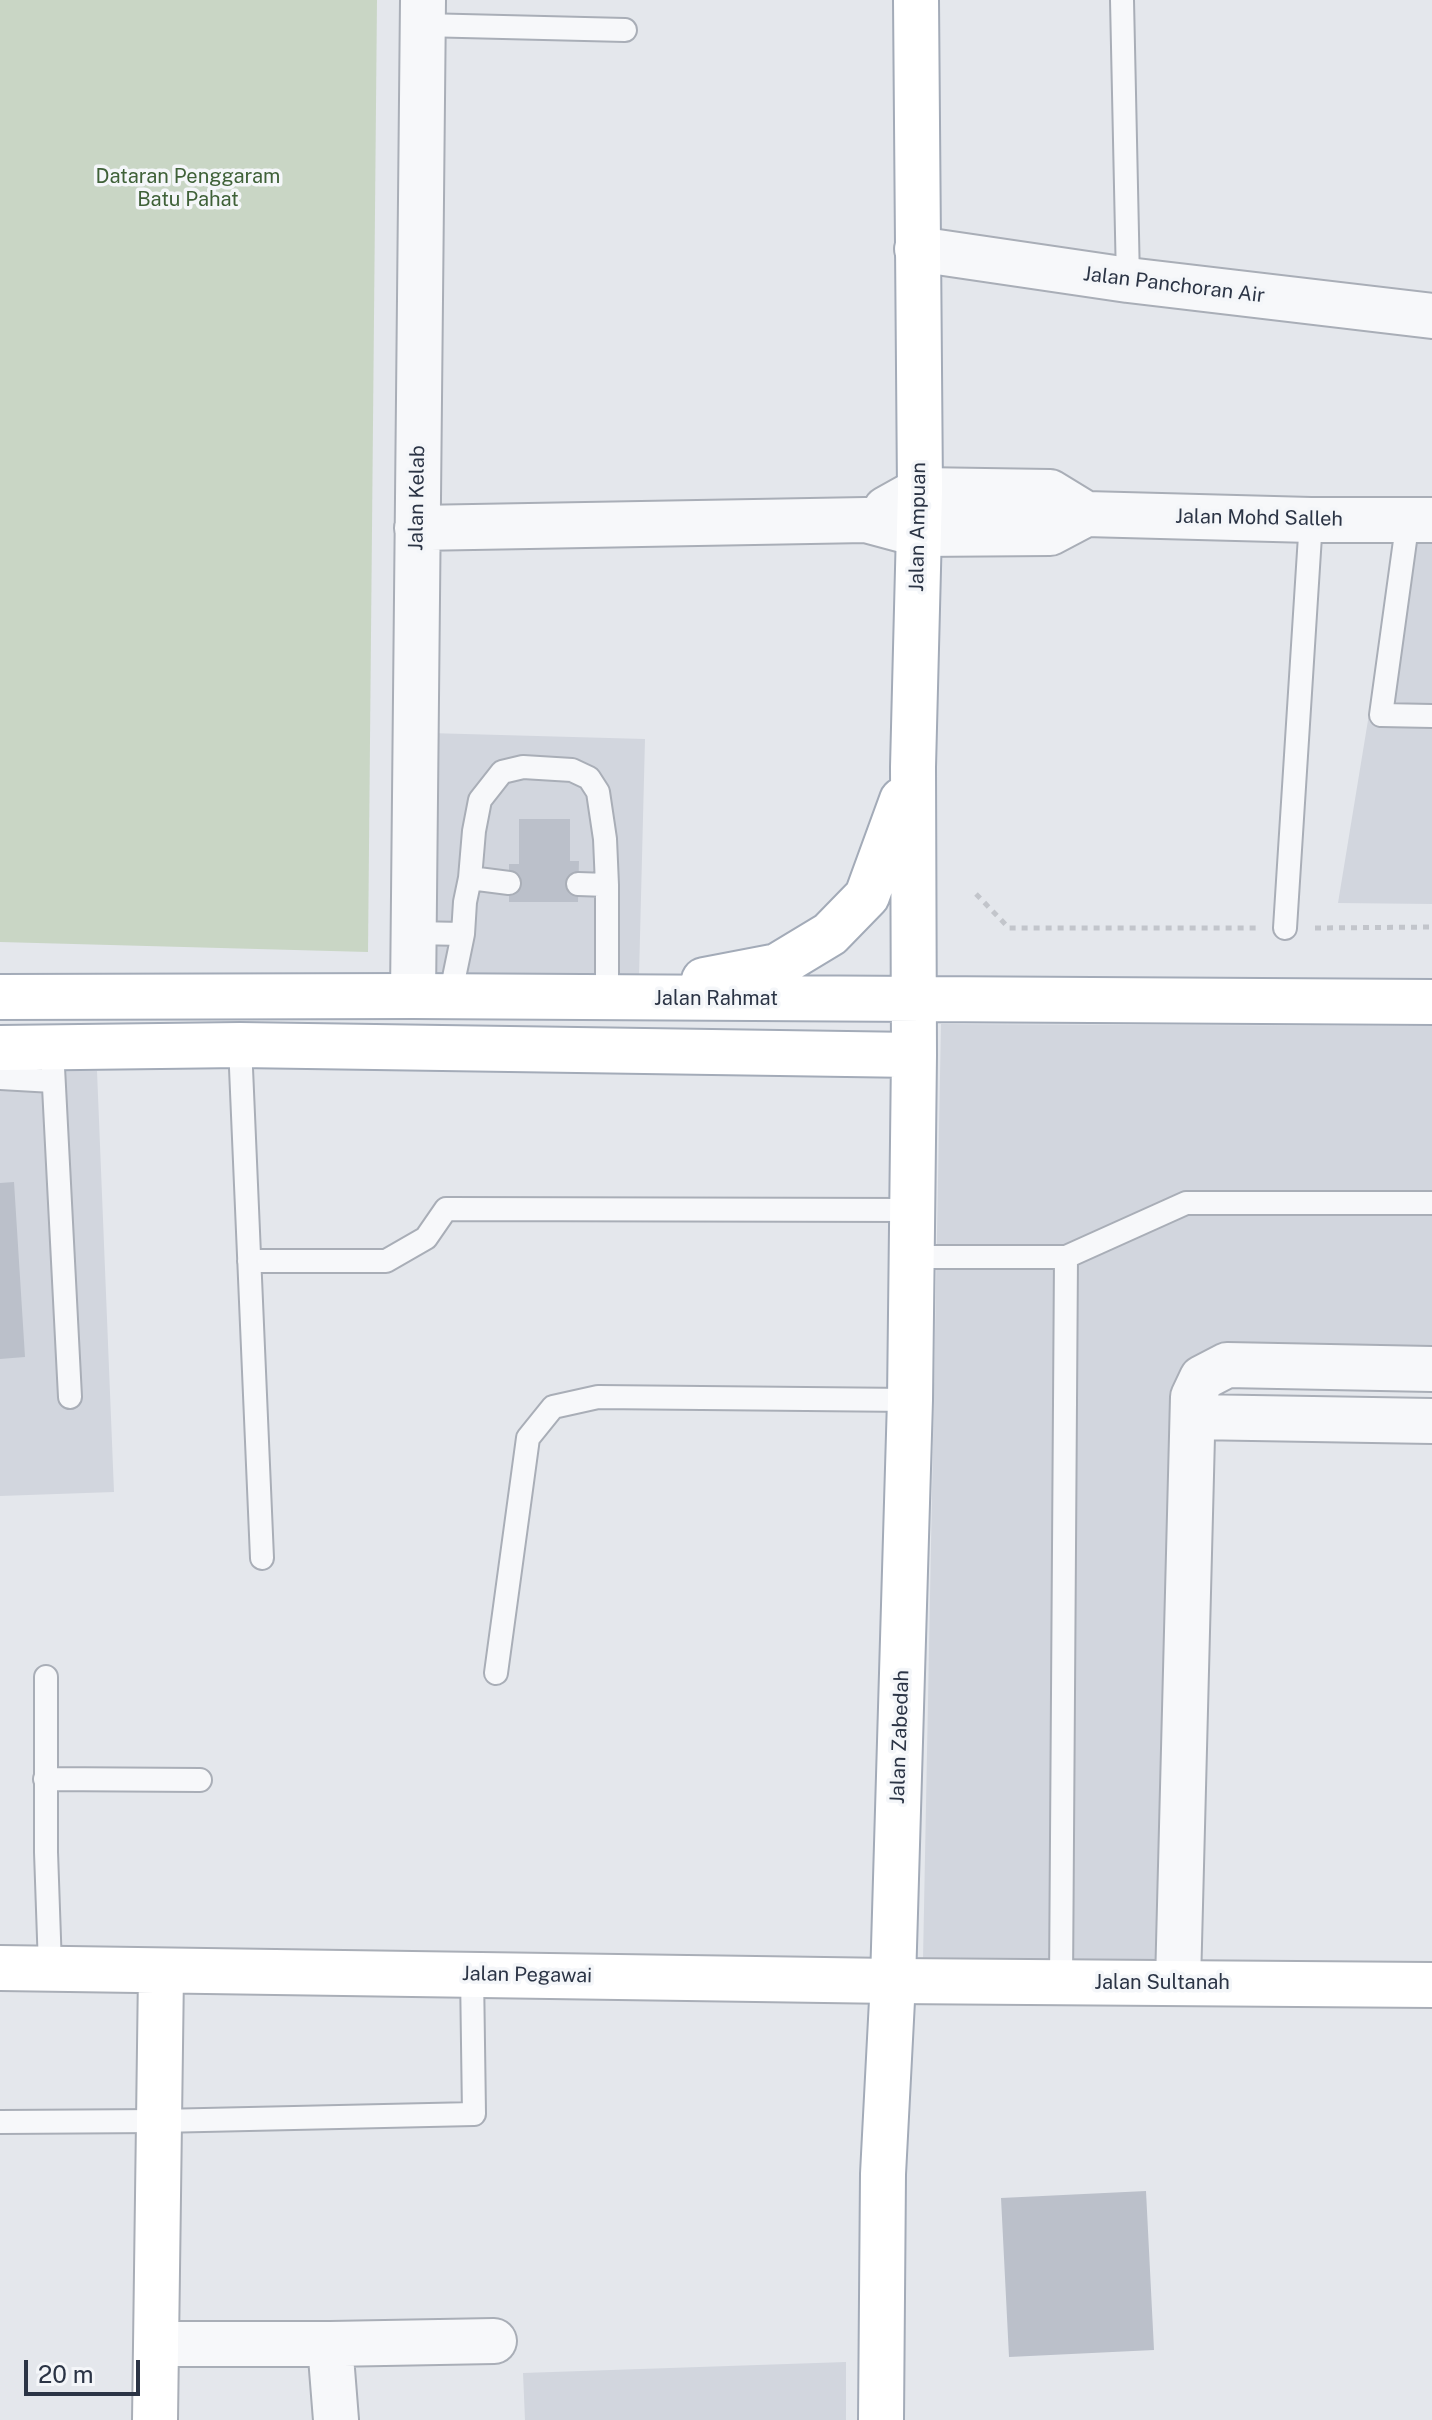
<!DOCTYPE html>
<html>
<head>
<meta charset="utf-8">
<style>
	body { margin:0 }
	#map { position:relative; width:1432px; height:2420px; overflow:hidden; background:#e4e7ec; font-family:"Public Sans",sans-serif }
	canvas { display:block }
	.scale { position:absolute; left:24px; top:2360px; width:116px; height:36px; box-sizing:border-box; border:4px solid #2b3445; border-top:0; padding-left:10px; font-size:24px; line-height:28px; white-space:nowrap; color:#2b3445; -webkit-text-stroke:6px #f4f6f9; paint-order:stroke }
</style>
</head>
<body>
<div id="map">
<canvas width="1432" height="2420"></canvas>
<div class="scale">20 m</div>
</div>
<script>
const ctx = document.querySelector('canvas').getContext('2d');
ctx.lineJoin = 'round';
function fillPath(path, color) { ctx.fillStyle = color; ctx.fill(path, 'evenodd'); }
function stroke(path, color, width, dash) { ctx.strokeStyle = color; ctx.lineWidth = width; ctx.lineCap = dash ? 'butt' : 'round'; ctx.setLineDash(dash || []); ctx.stroke(path); }
function write(font, color, halo, rows, align = 'center') {
  ctx.font = font + ' "Public Sans",sans-serif'; ctx.lineWidth = 7; ctx.setLineDash([]); ctx.textBaseline = 'middle'; ctx.strokeStyle = halo; ctx.fillStyle = color; for (const [text, x, y, turn = 0] of rows) {
    ctx.save(); ctx.translate(x, y); ctx.rotate((+turn || 0) * Math.PI / 180); ctx.textAlign = isNaN(turn) ? turn : align; if (halo) ctx.strokeText(text, 0, 0); ctx.fillText(text, 0, 0); ctx.restore();
  }
}
fillPath(new Path2D(`
	M1404 501 1432 502V904L1338 903Z
	M429 733 645 739 639 976 428 973Z
	M941 1024 1432 1026V1384L1214 1387 1191 1965 923 1960Z
	M0 1071H97L114 1492 0 1496Z
	M846 2362V2420H525L523 2373Z`), '#d2d6de');
fillPath(new Path2D(`
	M0 0H377L368 952 0 942Z`), '#c9d6c5');
fillPath(new Path2D(`
	M519 819H570V861H579L578 902H509V864H519Z
	M14 1182 25 1357 0 1359V1183Z
	M1146 2191 1154 2350 1009 2357 1001 2198Z`), '#bbc0ca');
const lane = new Path2D(`
	M1122 0 1128 280
	M422 25 625 30
	M1408 519 1381 715 1432 716
	M470 878 474 831 480 800 502 772 523 767 572 770 589 778 598 792 605 839 607 885
	M578 884 607 885V998
	M1285 928 1311 520
	M413 933 463 934
	M450 997 463 934 465 902 470 878 509 883
	M240 1045 262 1558
	M52 1048 70 1397
	M0 1078 53 1081
	M911 1257H1066
	M249 1261H386L426 1238 446 1209 912 1210
	M496 1673 528 1438 553 1407 598 1397 910 1400
	M46 1677V1852L50 1967
	M45 1779 200 1780
	M1061 1982 1066 1257 1186 1203H1432
	M0 2122 159 2121 474 2114 472 1973`);
const street = new Path2D(`
	M917 249 1128 280 1432 316
	M886 509 920 490 1050 492 1086 514
	M417 528 866 520 918 534 1050 533 1086 514 1311 520H1432
	M413 996 423 0
	M1193 1417 1432 1421
	M1178 1983 1193 1397 1202 1378 1227 1365 1432 1369
	M157 2344H330L494 2341
	M330 2344 336 2420`);
const secondary = new Path2D(`
	M0 1968 893 1981 1432 1985
	M155 2420 161 1972`);
const primary = new Path2D(`
	M704 980 777 966 830 934 867 896 902 800
	M0 997 413 996 1432 1002
	M0 1048 240 1045 914 1055
	M881 2420 883 2174 893 1981 910 1400 914 1055 913 767 920 490 916 0`);
stroke(lane, '#a9aeb7', 26);
stroke(street, '#a9aeb7', 48);
stroke(secondary, '#a9aeb7', 48);
stroke(primary, '#a3abb8', 48);
stroke(new Path2D(`
	M976 894 1009 928H1257
	M1315 928 1432 927`), '#c2c5cb', 5, [6, 6]);
stroke(lane, '#f7f8fa', 22);
stroke(street, '#f7f8fa', 44);
stroke(secondary, '#fff', 44);
stroke(primary, '#fff', 44);
write('20px', '#3f6138', '#f4f6f9', [
	["Dataran Penggaram",188,177],
	["Batu Pahat",188,200]
]);
write('20px', '#2b3445', '#f4f6f9', [
	["Jalan Panchoran Air",1174,285,7],
	["Jalan Kelab",417,498,-89],
	["Jalan Mohd Salleh",1259,518,1],
	["Jalan Ampuan",918,527,-89],
	["Jalan Rahmat",716,999],
	["Jalan Zabedah",900,1737,-88],
	["Jalan Pegawai",527,1975,1],
	["Jalan Sultanah",1162,1983]
]);
</script>
</body>
</html>
